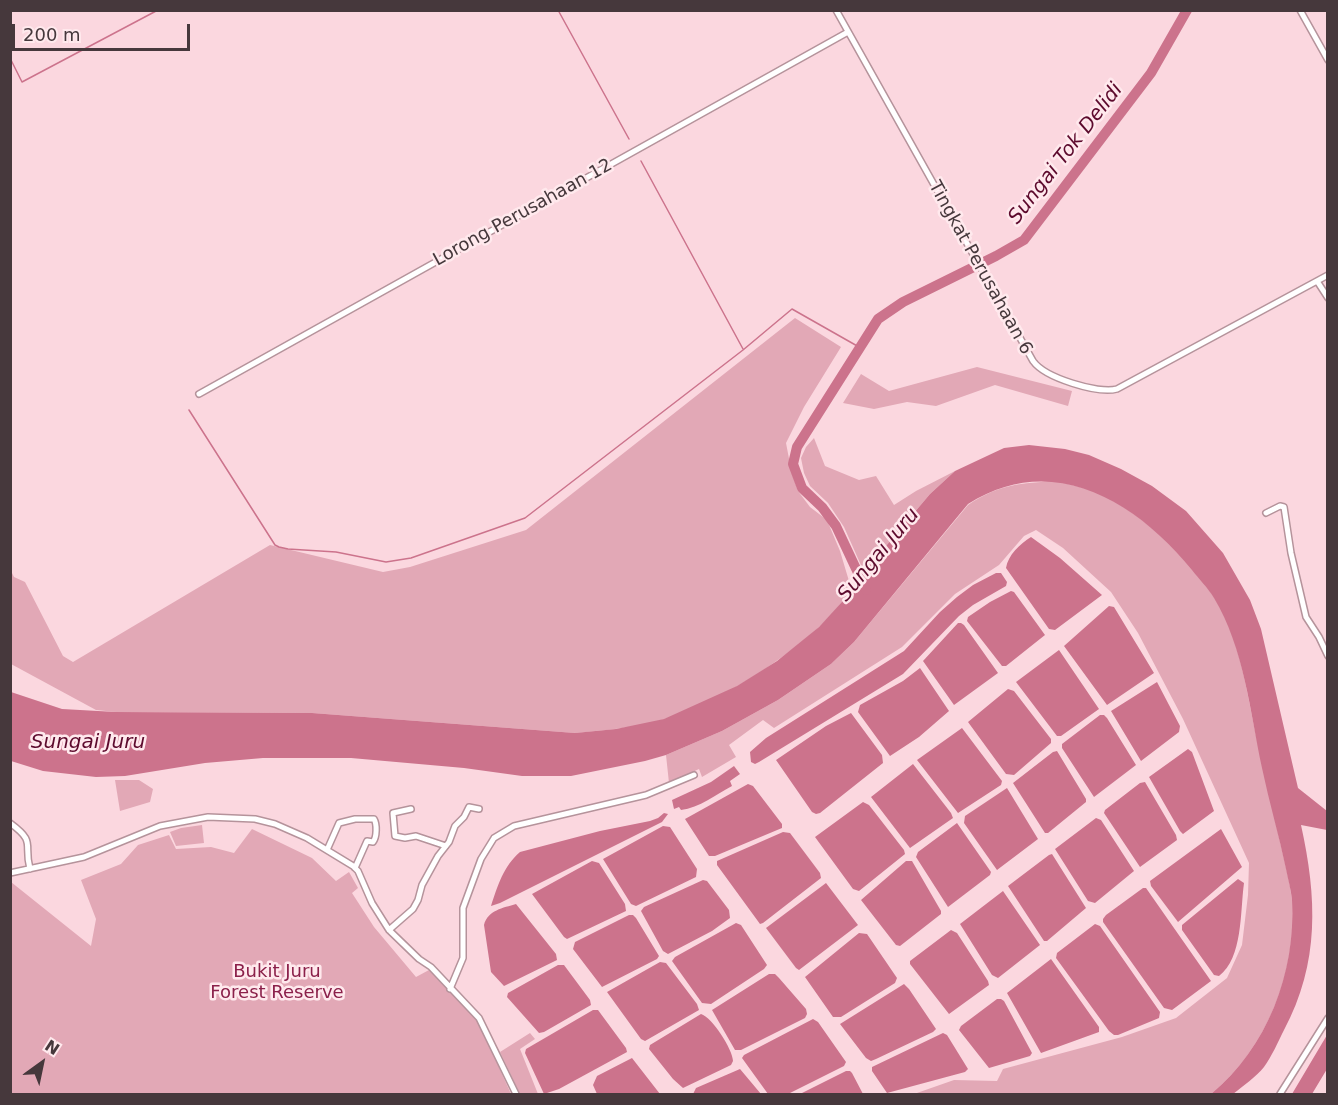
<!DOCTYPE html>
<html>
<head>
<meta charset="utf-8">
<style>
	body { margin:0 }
	#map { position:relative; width:1338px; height:1105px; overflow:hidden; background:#fbd7df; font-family:"DejaVu Sans",sans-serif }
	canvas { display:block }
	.frame { position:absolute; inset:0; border:12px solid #46383c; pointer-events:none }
	.north { position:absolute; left:12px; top:1033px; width:60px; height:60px; -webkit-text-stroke:4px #ffe9ed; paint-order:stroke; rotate:33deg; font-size:16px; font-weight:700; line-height:24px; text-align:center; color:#46383c }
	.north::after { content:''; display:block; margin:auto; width:21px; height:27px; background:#46383c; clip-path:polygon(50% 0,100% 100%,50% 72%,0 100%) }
	.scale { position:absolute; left:12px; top:24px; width:178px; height:27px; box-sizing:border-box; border:3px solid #46383c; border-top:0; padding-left:8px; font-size:18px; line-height:21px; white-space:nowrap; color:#46383c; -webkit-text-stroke:4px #ffe9ed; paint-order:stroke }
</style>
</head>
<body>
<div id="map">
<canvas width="1338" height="1105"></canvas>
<div class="frame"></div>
<div class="north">N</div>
<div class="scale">200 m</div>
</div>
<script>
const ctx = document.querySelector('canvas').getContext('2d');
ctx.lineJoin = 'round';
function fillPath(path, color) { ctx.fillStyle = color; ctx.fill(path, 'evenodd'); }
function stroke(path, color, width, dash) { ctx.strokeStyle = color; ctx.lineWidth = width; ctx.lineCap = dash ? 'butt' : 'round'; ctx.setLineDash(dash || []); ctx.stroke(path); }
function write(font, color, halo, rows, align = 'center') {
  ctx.font = font + ' "DejaVu Sans",sans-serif'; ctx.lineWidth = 5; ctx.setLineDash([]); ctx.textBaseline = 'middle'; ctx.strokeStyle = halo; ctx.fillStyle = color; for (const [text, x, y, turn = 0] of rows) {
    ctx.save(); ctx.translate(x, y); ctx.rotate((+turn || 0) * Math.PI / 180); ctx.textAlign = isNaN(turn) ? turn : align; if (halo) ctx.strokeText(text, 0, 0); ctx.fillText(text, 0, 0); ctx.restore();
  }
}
fillPath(new Path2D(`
	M795 318 841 347 804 407 786 443 792 474 798 491 810 507 827 520 840 551 852 591C841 603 830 617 818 628 774 667 721 700 665 719 637 728 605 730 575 733L312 713 116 712 96 710 11 664 10 569 14 577 25 582 63 656 73 662 270 545 383 572 410 567 526 530Z
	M977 367 1072 391 1068 406 995 385 936 406 907 402 874 409 843 403 861 374 889 391Z
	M814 438 825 466 859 480 876 476 894 505 916 491 955 471 930 494 864 572 844 527 828 503 810 486 804 473 801 458 806 447Z
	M1057 481C1071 485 1087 488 1100 494 1143 514 1188 557 1214 597 1241 639 1247 696 1258 744 1266 778 1273 812 1281 846 1285 864 1290 882 1292 900 1297 972 1267 1048 1211 1094H914L954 1080 997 1081 1003 1069 1122 1037 1176 1018 1227 978 1242 945 1248 895 1249 863 1183 719 1138 633 1111 592 1063 548 1036 530 1024 536 999 565 955 594 902 647 774 728 763 720 729 745 736 757 702 777 699 769 669 783 666 755 722 731 778 700 831 664 854 642 968 505C999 484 1021 483 1057 481Z
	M115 780H139L153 789 150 802 120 811Z
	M202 825 204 843 176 846 170 832 181 828Z
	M252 829 312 858 336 881 349 872 358 888 352 893 374 927 416 977 429 970 478 1021 511 1094H11V882L91 946 96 919 81 880 121 864 138 845 169 835 176 849 211 847 234 853Z
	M530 1033 535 1039 520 1049 538 1094H520L500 1052Z`), '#e2a8b6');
fillPath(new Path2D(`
	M1029 445 1065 449 1089 455 1121 469 1152 486 1186 511 1223 553 1250 600 1261 629 1298 788 1327 811V830L1301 825C1317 897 1320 963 1284 1030 1278 1042 1272 1056 1264 1067 1256 1077 1243 1086 1233 1094H1211C1267 1048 1296 973 1292 900 1291 890 1288 879 1286 869 1279 835 1269 802 1262 768 1250 711 1244 648 1214 598 1208 588 1199 579 1192 570 1136 501 1052 450 968 504L854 642 831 664 778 700 722 731 666 755 645 761 571 776H522L464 768 351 758H263L205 763 125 776 96 777 43 771 11 761V692L62 709 116 712 312 713 575 733 616 729 664 719 737 686 777 661 819 627 852 591 864 572 930 494 955 471 1004 448Z
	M1031 537 1060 558 1102 595 1055 630 1049 629 1006 568C1008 555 1020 544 1031 537Z
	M996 573H1001L1007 582 1006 586 973 605 959 616 903 674 759 762 755 764 751 762 750 752 766 738 904 651 940 612 957 597 973 585Z
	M1011 591 1014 592 1045 635 1006 666H1002L967 621 968 617 990 602Z
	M1109 606 1114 607 1154 673 1107 705 1064 646Z
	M958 623H961L964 625 998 673 954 705 923 661Z
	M1059 650 1099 709 1061 736H1057L1016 682Z
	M920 668 949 711 919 737 890 756 858 712 860 705 903 681Z
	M1157 682 1180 726 1179 732 1141 761 1111 711Z
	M1008 689 1014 691 1051 739V743L1014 775 1006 774 968 722Z
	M851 713 882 755 883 763 820 813 816 814 812 812 776 760 826 726Z
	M1100 715H1104L1107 718 1136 765 1094 797 1062 748V744Z
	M962 728 1002 781 1001 785 958 813 917 760Z
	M1188 749 1192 752 1214 811 1183 834 1180 831 1149 777Z
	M1057 751 1086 799V802L1048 833H1045L1013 783 1053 752Z
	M913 764 951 813 953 818 910 848 871 797Z
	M734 766 740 774 730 781 732 786C717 794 699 808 681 810L679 807 674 809 672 800 711 782Z
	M1145 782 1176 835 1177 840 1140 867 1104 813 1105 810 1140 783Z
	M748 784 753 786 782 824V828L715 856H709L685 819Z
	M1007 788 1038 839 997 870 964 823 965 816Z
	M863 802 869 805 904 850 905 854 859 891 853 889 815 837Z
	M664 813 668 814 662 822 500 903 491 906C498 885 503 867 520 852L600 831 650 821 658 818Z
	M1096 818 1101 820 1134 871 1095 903 1088 901 1055 849Z
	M957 823 991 872 990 875 948 907 916 857 918 852Z
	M663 826 670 827 697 869 696 877 636 906 631 904 603 859Z
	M1221 829 1242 867 1178 922 1151 886 1150 881Z
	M783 832 790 833 820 873 821 878 763 923 760 924 717 865V861Z
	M1052 854 1086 908 1047 941H1044L1008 886 1049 855Z
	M592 861 599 863 625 904 626 911 567 939 564 937 532 894Z
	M906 861H912L941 911V914L900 946 896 945 861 900Z
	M1238 879 1244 883C1240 912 1243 958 1219 976L1214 975 1182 930V925Z
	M703 880 707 881 729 910 730 918 712 931 668 954 663 951 641 911 644 907Z
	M826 883 858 925 799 970 796 968 766 928Z
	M1143 888H1146L1211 981 1172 1010 1164 1008 1103 922V919L1106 915Z
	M1003 891 1040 945 998 978 992 975 960 924Z
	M516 904 556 954 557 960 504 986 491 972 484 925C488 910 503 908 516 904Z
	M629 915H633L636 918 659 956 657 959 602 987 573 949 575 942Z
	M736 923 741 925 767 965 764 969 711 1004 702 1003 672 961 675 957Z
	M1095 924 1100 926 1160 1012 1159 1018 1118 1035H1114L1109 1031 1056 958 1057 953Z
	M951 930 957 933 988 981 989 985 949 1014 910 964V961Z
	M859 933 867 934 897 978 895 983 841 1017H833L805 977Z
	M1051 959 1099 1027V1032L1041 1053 1007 993Z
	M660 962 666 963 697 1004 699 1010 645 1041 641 1039 607 992Z
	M558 965H564L590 1000 591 1005 544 1032 539 1033 507 997 508 993Z
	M769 974H775L779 978 806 1009 807 1014 805 1018 741 1050H735L712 1010Z
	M904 984 909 989 936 1029 933 1032 876 1059 871 1061 866 1058 840 1024Z
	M997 999H1001L1004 1001 1032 1053 1030 1056 989 1068 959 1030 961 1026Z
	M593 1010H598L626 1048 627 1052 559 1089 544 1094 525 1053 526 1049Z
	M701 1014C712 1017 733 1050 733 1061L731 1065 683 1088 673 1079 649 1049 650 1045Z
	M813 1019 818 1022 846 1062 844 1066 788 1094H768L742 1058 744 1055Z
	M943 1033 947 1035 968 1069 965 1072 887 1093 872 1071V1067Z
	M1327 1035V1069L1312 1094H1292Z
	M632 1058 660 1094H597L593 1085 597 1076Z
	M740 1069 761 1094H693L696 1088Z
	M846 1071H850L852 1073 863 1094H800Z`), '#cc738c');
stroke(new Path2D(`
	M558 10 629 139
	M10 58 22 82 158 10
	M641 161 743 349
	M189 410 275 545 279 547 288 549 336 552 386 562 411 558 525 518 743 350 792 309 859 347`), '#cc738c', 1.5);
stroke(new Path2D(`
	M866 590 836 526 822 507 802 488 793 464 797 447 878 319 903 302 996 256 1024 240 1151 73 1187 10`), '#cc738c', 10);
const street = new Path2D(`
	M836 10 1033 361C1045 378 1098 394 1117 389L1328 275
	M1300 10 1328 60
	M1317 281 1328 298
	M199 394 848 32
	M1266 513 1280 506 1284 507 1291 553 1306 617 1319 637 1328 656
	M411 809 393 813 395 836 405 838 416 836 446 846
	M10 823C37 843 23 843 30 869
	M327 850 339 823 355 819H374C377 824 377 837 373 842L367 841 355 868
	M10 873 84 857 160 826 208 817 255 819 275 824 307 838 353 866 358 871 372 903 389 930 419 959 431 967 479 1018 516 1094
	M389 930 413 909 418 900 422 885 438 856 449 842 455 826 464 817 469 807 479 809
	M450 989 463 958V908L481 859 494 838 514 826 646 795 694 775
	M1280 1094 1328 1018`);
stroke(street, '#b5939b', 8);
stroke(street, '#fff', 5);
write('18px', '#46383c', '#ffe9ed', [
	["Lorong Perusahaan 12",523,213,-29],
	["Tingkat Perusahaan 6",980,268,61]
]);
write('18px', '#8b204a', '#ffe9ed', [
	["Bukit Juru",277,972],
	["Forest Reserve",277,993]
]);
write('italic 20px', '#5d0a2d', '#ffe9ed', [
	["Sungai Tok Delidi",1066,154,-52],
	["Sungai Juru",879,555,-50],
	["Sungai Juru",88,743]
]);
</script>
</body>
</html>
